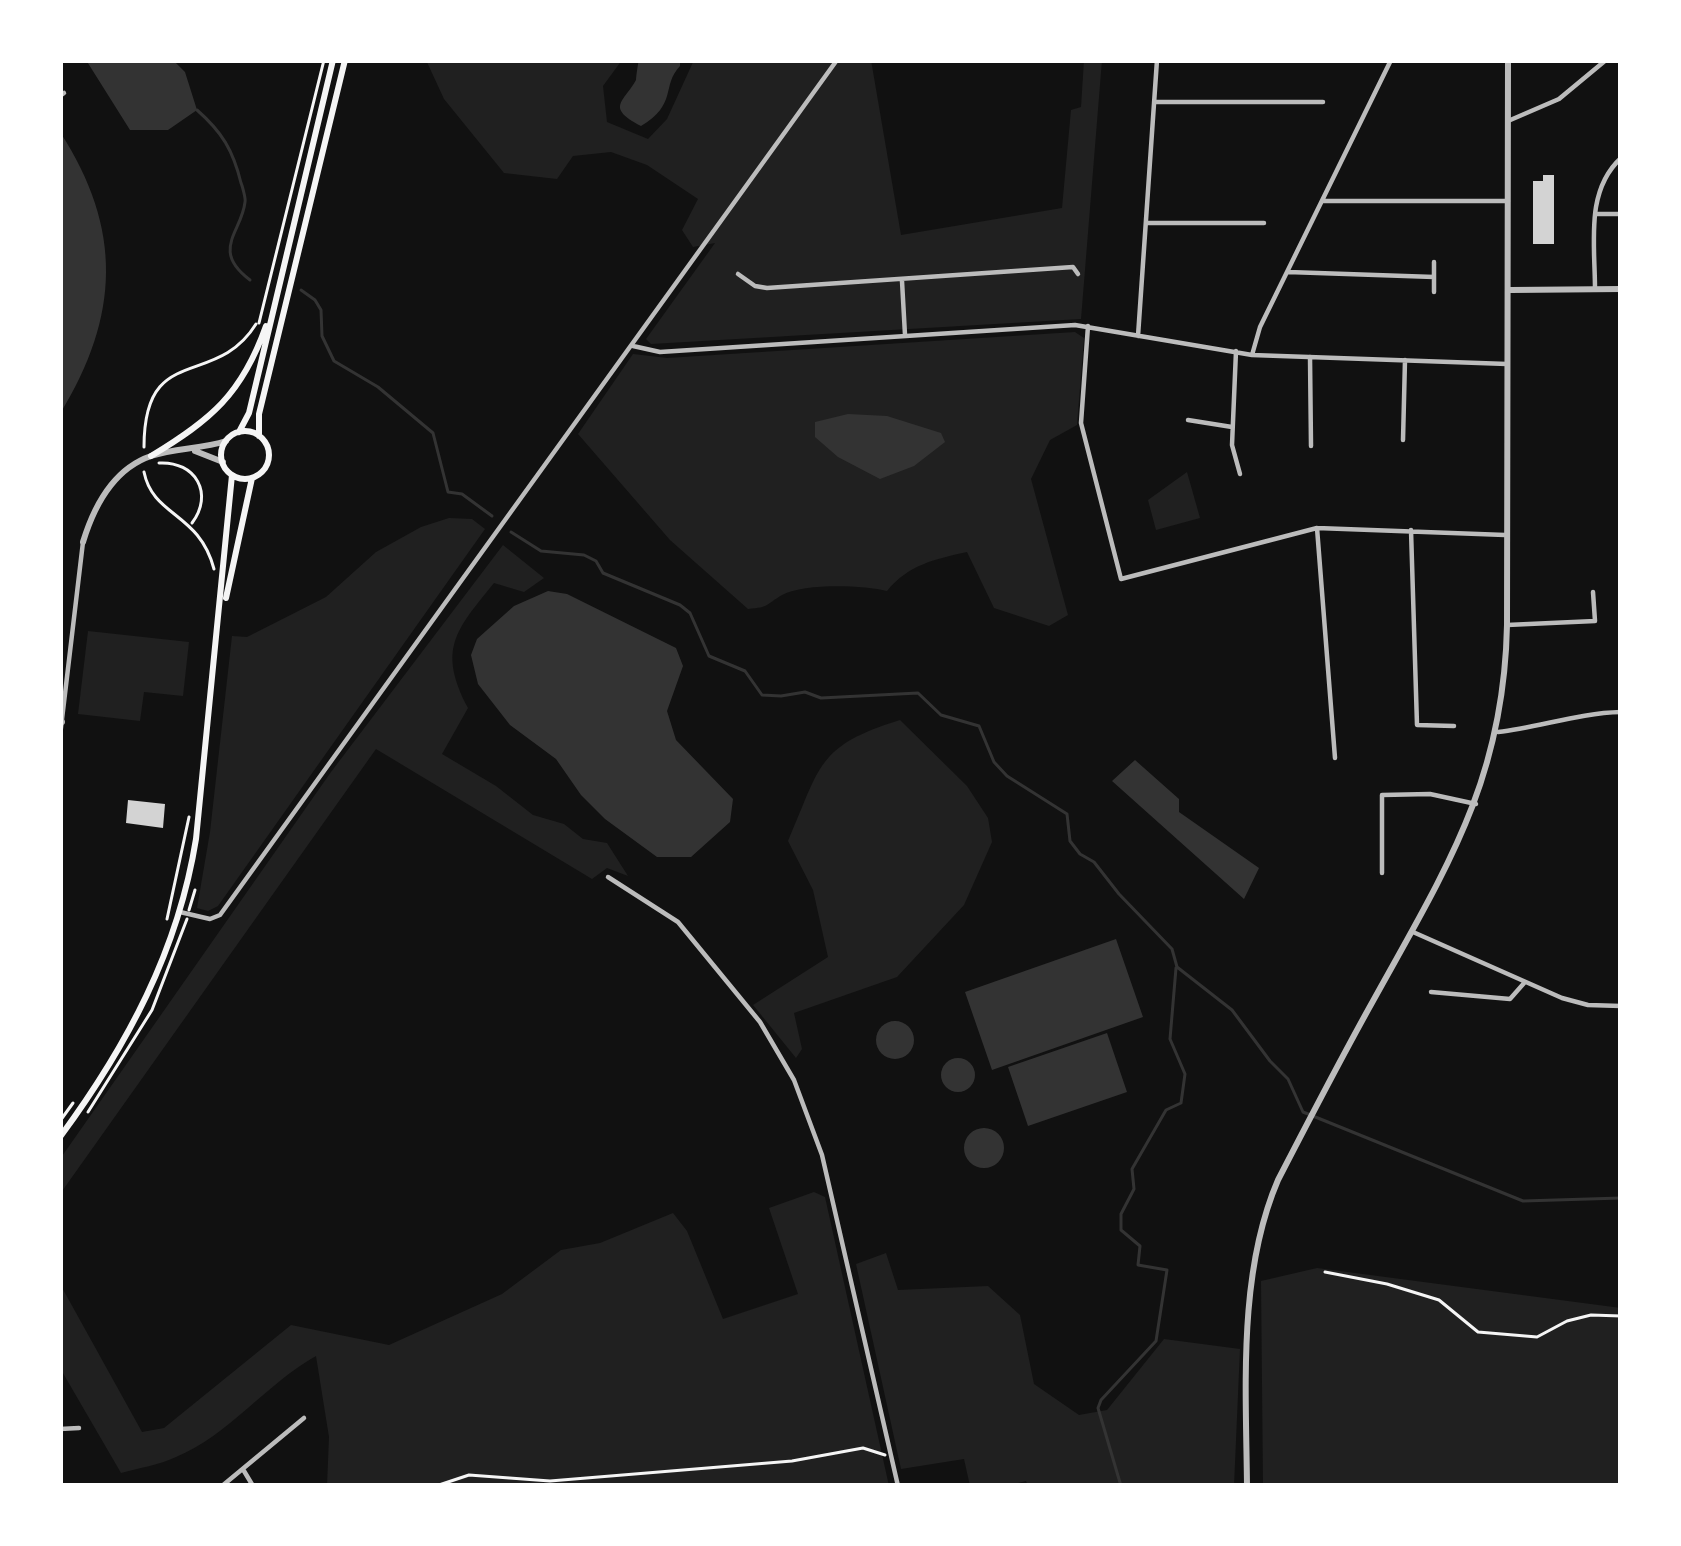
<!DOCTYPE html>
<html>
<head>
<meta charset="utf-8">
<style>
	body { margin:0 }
	#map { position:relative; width:1681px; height:1546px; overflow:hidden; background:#111; font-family:"IBM Plex Sans",sans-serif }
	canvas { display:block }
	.frame { position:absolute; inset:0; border:63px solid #fff; pointer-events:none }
</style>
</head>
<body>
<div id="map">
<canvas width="1681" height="1546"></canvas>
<div class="frame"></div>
</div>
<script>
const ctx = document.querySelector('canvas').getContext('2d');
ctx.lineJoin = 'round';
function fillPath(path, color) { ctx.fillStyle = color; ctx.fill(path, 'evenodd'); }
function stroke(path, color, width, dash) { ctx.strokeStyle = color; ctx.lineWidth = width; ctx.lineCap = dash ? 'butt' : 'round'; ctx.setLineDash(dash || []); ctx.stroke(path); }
fillPath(new Path2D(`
	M426 60H622L603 86 607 122 648 139 667 119 694 60H871L901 235 1062 208 1071 110 1081 107 1084 60H1102L1081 319 651 344 646 339 715 243 693 247 682 230 698 199 647 165 611 152 573 156 557 179 504 173 444 99Z
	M1075 332 1084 338 1077 425 1050 440 1031 479 1068 615 1049 626 994 608 967 552C935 559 908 565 887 591 863 585 804 583 782 595 765 605 770 607 748 609L670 540 578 434 633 354 667 358Z
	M1187 472 1200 518 1156 530 1148 500Z
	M449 518 472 519 485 529 218 906 208 911 197 908 210 832 232 636 247 637 326 597 376 552 421 527Z
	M503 545 544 578 524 592 494 583C456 630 437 649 468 708L442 754 496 786 533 815 564 824 583 839 607 843 628 876 607 868 592 879 376 749 60 1194V1159L331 772Z
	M88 631 189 642 183 696 144 692 140 721 78 714Z
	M900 720 967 786 988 818 992 842 964 905 897 977 794 1013 802 1049 796 1058 753 1005 828 957 813 890 788 841C821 766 816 746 900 720Z
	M814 1192 825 1197 889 1486H327L329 1437 316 1356C266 1384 229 1435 176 1457 159 1465 139 1468 121 1473L60 1368V1284L142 1432 164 1428 291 1325 389 1345 502 1294 561 1250 600 1243 673 1213 687 1231 723 1319 798 1294 769 1208Z
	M886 1253 898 1290 988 1286 1020 1315 1034 1384 1079 1415 1107 1410 1164 1339 1240 1349 1234 1486H1028L1026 1481 1006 1486H970L964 1459 901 1469 856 1264Z
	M1317 1268 1621 1308V1486H1263L1261 1281Z`), '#202020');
fillPath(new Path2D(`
	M86 60H173L185 72 197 110 168 130H130Z
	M639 60H680V66C661 86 678 104 641 126 605 107 624 102 636 80 636 78 638 62 639 60Z
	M60 132C123 229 120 316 60 414Z
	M848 414 887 416 941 433 945 442 914 466 880 479 838 457 815 437V422Z
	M548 591 567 594 676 648 683 666 667 711 676 740 733 799 730 822 691 857H657L605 819 581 795 556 759 510 725 478 684 471 655 477 639 514 606Z
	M1135 760 1179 799V812L1259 868 1244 899 1112 781Z
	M1116 939 1143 1017 992 1070 965 992Z
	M876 1040a19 19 0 1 1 38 0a19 19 0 1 1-38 0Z
	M1107 1033 1127 1092 1028 1126 1008 1067Z
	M941 1075a17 17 0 1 1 34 0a17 17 0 1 1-34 0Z
	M964 1148a20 20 0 1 1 40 0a20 20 0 1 1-40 0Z`), '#333');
stroke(new Path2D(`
	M197 110C222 132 233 150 241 183 242 185 246 199 245 202 242 232 210 250 250 280
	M301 290 315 300 321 310 322 336 334 361 378 387 433 433 448 492 462 494 492 516
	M511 532 541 551 584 555 596 561 603 573 680 605 690 613 709 656 745 671 762 695 781 696 805 692 821 698 918 693 941 715 979 726 994 762 1007 776 1067 814 1070 841 1080 854 1094 862 1119 894 1172 949 1177 967 1232 1010 1270 1061 1288 1079 1303 1112 1523 1201 1621 1198
	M1121 1486 1098 1408 1101 1400 1156 1341 1167 1270 1138 1265 1140 1246 1121 1230V1214L1134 1189 1132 1169 1166 1110 1181 1103 1185 1074 1170 1039 1176 968`), '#333', 3);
fillPath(new Path2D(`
	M1543 175H1554V244H1533V181H1543Z
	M128 800 165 804 163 828 126 823Z`), '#d3d3d3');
stroke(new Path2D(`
	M259 323 324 60
	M144 447C144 341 215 390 256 324
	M159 463C196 461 214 494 192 523
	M144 472C153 517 199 512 214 569
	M189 910 195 890
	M167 919 189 817
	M88 1112 152 1010 187 919
	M60 1121 73 1103
	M1325 1272 1387 1284 1439 1300 1478 1332 1537 1337 1567 1321 1591 1315 1621 1316
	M436 1486 469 1475 550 1481 792 1461 863 1448 885 1455`), '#f5f5f5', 3);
stroke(new Path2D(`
	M60 96 64 93
	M1154 102H1323
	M1508 121 1559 99 1606 60
	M1323 201H1508
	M1595 214H1621
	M1146 223H1264
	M1288 272 1434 277
	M738 274 755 286 767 288 1073 267 1078 274
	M902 281 905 335
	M1595 289C1595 244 1585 191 1621 158
	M1434 292V262
	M1088 326 1081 423 1121 579 1317 528 1505 535
	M1138 336 1157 60
	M633 346 660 352 1075 325 1252 355 1507 364
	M1236 351 1232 445 1240 474
	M1252 355 1260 327 1391 60
	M1310 357 1311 446
	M1188 420 1232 427
	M1403 440 1405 360
	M1317 528 1335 758
	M1411 530 1417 725 1454 726
	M1507 625 1595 621 1593 592
	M1498 732C1540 727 1579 713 1621 712
	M60 736 83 542
	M1382 873V795L1430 794 1476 804
	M608 877 678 922 760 1022 794 1080 822 1155 898 1486
	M180 912 210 919 220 915 837 60
	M1413 932 1562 998 1588 1005 1621 1006
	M1431 992 1510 999 1525 982
	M60 1429 79 1428
	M244 1471 253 1486
	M222 1486 304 1418`), '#bcbcbc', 4.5);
stroke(new Path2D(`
	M1511 290 1621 289
	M195 451 223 462
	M83 542C94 506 113 469 151 456 175 448 202 449 226 441
	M60 722H62
	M1247 1486C1246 1386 1238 1273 1278 1180 1309 1120 1340 1060 1373 1001 1446 869 1504 780 1507 625L1508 60`), '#bcbcbc', 6);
stroke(new Path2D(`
	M221 455a24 24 0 1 1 48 0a24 24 0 1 1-48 0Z
	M239 432 249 413 333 60
	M259 436V414L345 60
	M151 456C211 420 242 394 266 326
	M226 598 252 478
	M60 1137C127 1046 178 951 196 839L232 475`), '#f5f5f5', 6);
</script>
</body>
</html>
